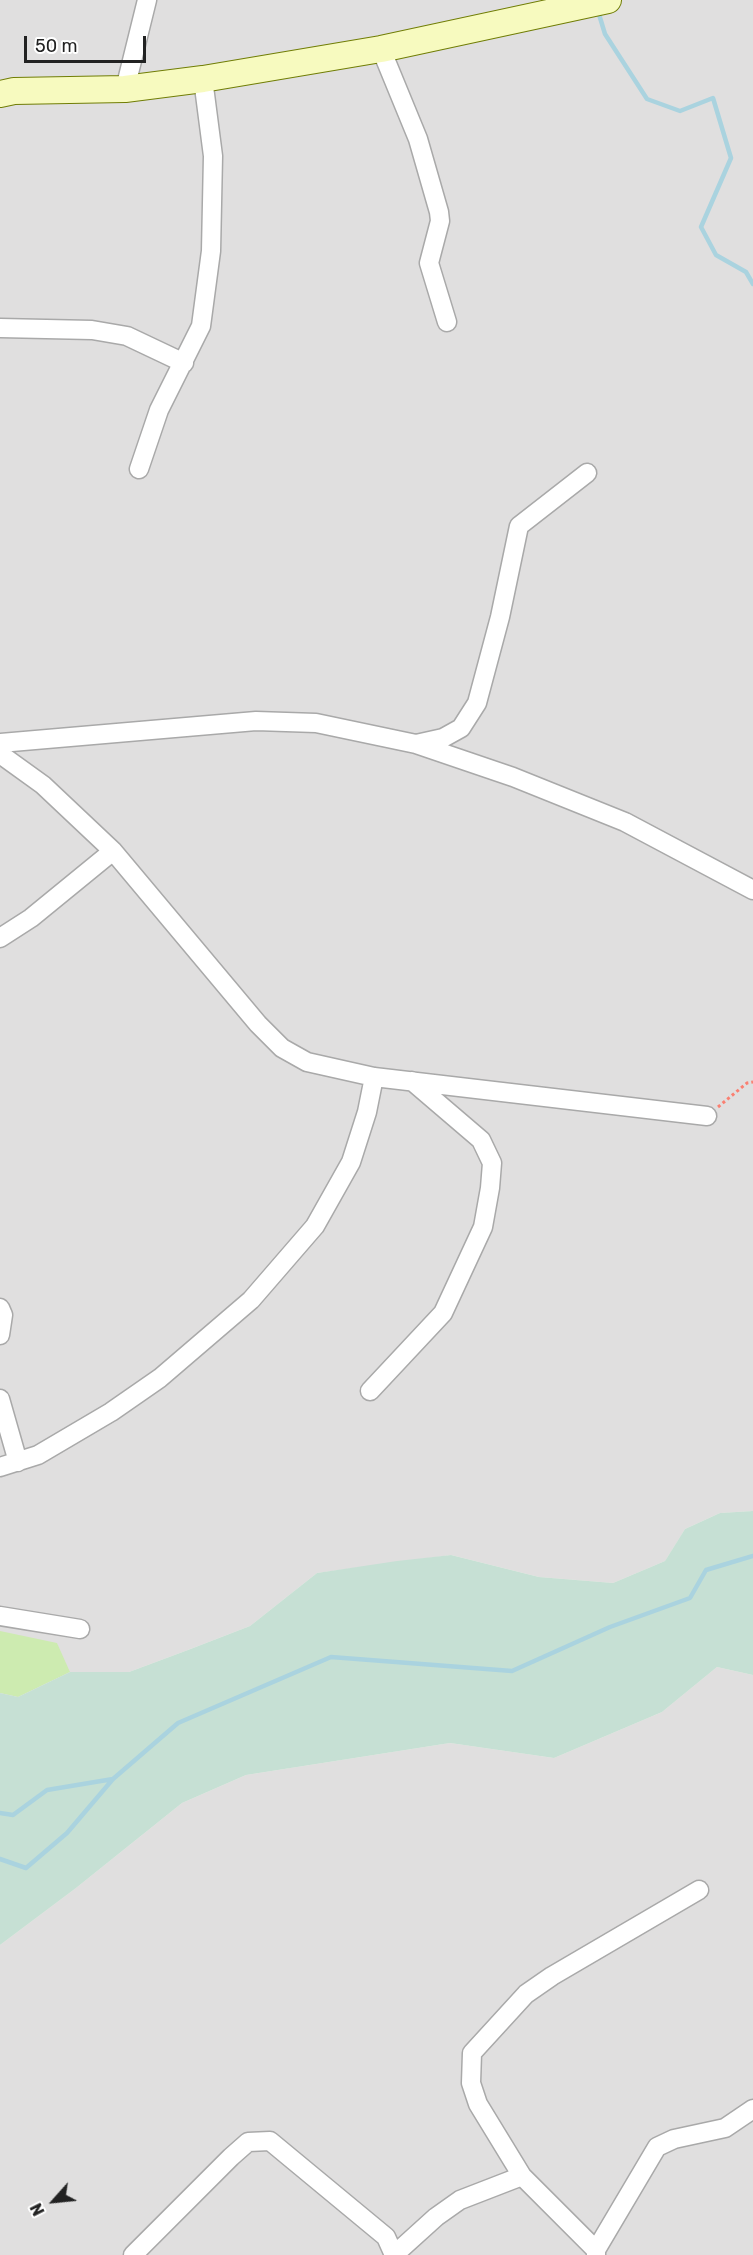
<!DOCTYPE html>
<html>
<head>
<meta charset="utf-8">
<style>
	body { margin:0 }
	#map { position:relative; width:753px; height:2255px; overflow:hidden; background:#f2efe9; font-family:Rubik,sans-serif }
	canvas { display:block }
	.north { position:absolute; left:24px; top:2171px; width:60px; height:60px; -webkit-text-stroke:4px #fff; paint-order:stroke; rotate:243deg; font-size:16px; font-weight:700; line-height:24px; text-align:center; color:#222 }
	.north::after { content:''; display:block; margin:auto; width:21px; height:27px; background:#222; clip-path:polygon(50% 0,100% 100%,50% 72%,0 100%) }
	.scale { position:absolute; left:24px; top:36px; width:122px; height:27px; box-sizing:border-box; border:3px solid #222; border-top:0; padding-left:8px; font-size:18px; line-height:21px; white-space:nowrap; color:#222; -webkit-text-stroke:4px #fff; paint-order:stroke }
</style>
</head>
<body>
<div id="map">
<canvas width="753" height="2255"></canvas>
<div class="north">N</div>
<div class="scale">50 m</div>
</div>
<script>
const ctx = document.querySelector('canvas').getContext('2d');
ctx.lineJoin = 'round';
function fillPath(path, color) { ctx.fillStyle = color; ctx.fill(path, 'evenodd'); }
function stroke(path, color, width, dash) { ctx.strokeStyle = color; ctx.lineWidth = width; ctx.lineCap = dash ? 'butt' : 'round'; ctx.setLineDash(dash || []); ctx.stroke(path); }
fillPath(new Path2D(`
	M0 0H753V1511L720 1513 685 1529 665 1561 613 1583 539 1577 451 1555 317 1573 250 1626 188 1650 129 1672H70L18 1697 0 1693Z
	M717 1667 753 1675V2255H0V1945L76 1888 182 1803 246 1775 450 1743 554 1758 662 1712Z`), '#e0dfdf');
fillPath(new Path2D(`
	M0 1631 57 1643 70 1672 18 1697 0 1693Z`), '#cdebb0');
fillPath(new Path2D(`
	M753 1511V1675L717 1667 662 1712 554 1758 450 1743 246 1775 182 1803 76 1888 0 1945V1693L18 1697 70 1672H129L188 1650 250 1626 317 1573 397 1561 451 1555 539 1577 613 1583 665 1561 685 1529 720 1513Z`), '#c6e0d4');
stroke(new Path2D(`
	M598 11 605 34 647 99 680 111 713 98 731 158 701 227 716 255 746 272 753 284
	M0 1813 13 1815 47 1790 113 1779 178 1723 331 1657 512 1671 610 1627 690 1598 706 1570 753 1556
	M0 1859 26 1868 67 1833 113 1779`), '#aad3df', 4.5);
const street = new Path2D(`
	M381 49 418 139 439 212 440 221 429 263 447 322
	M125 89 147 0
	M0 328 92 330 127 336 184 363
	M139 469 159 410 201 326 211 251 213 156 203 79
	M0 743 256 721 316 723 416 744 513 777 625 822 753 890
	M416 744 443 738 461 728 477 703 500 617 519 526 587 473
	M0 754 43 785 113 851 258 1024 282 1048 307 1062 374 1077 707 1116
	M0 938 31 918 113 851
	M0 1308 3 1315 0 1335
	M370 1391 443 1313 483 1227 490 1188 492 1163 481 1140 412 1081
	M0 1399 18 1462
	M0 1467 38 1455 111 1412 160 1378 251 1300 315 1226 351 1162 367 1112 374 1077
	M0 1616 80 1629
	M596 2250 522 2176 478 2104 471 2083 472 2053 526 1994 552 1976 699 1890
	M133 2255 231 2157 248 2142 270 2141 386 2237 394 2255
	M394 2255 436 2217 460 2200 522 2176
	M596 2255V2250L657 2147 674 2139 725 2128 753 2109`);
const secondary = new Path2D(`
	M0 94 14 91 125 89 203 79 381 49 608 0`);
stroke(street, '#a9a9a9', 21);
stroke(secondary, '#707d05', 28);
stroke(new Path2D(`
	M718 1107 747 1083 753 1082`), '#fa8072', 3, [3, 3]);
stroke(street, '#fff', 18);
stroke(secondary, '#f7fabf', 26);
</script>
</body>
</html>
